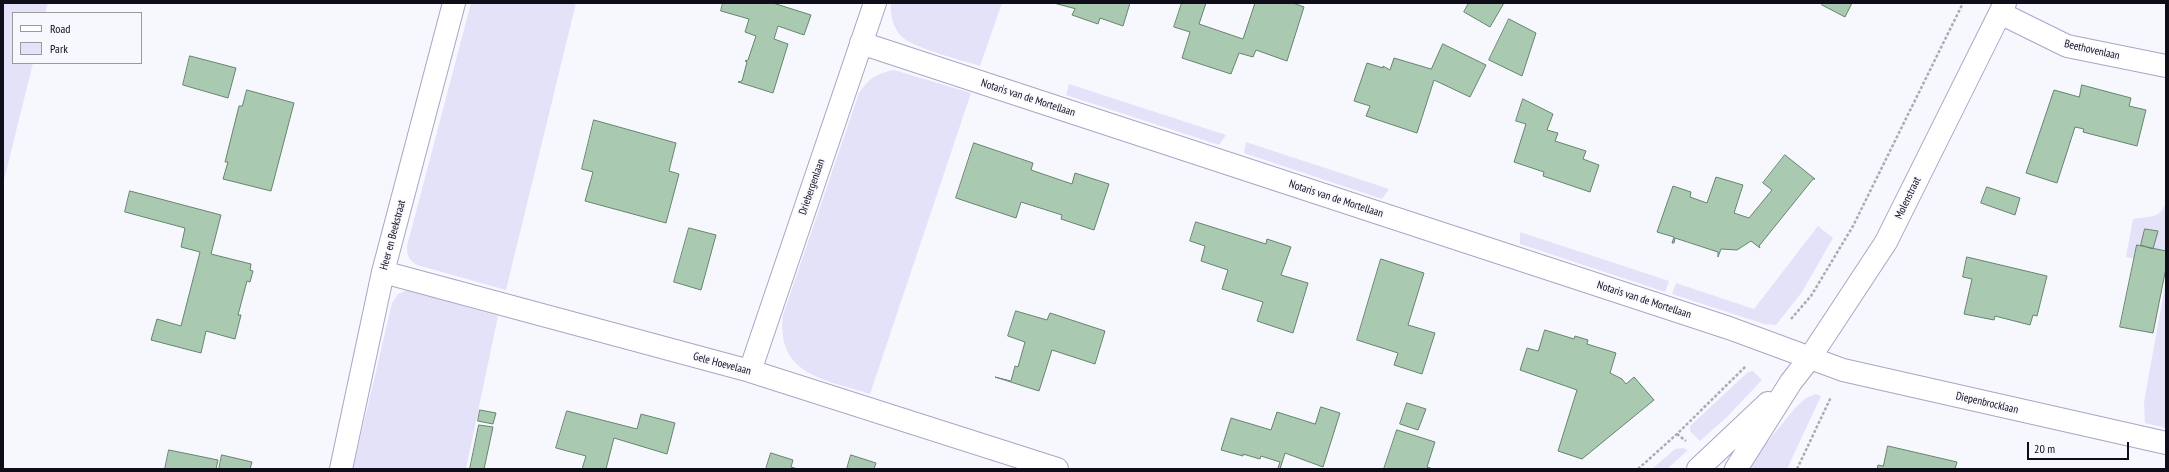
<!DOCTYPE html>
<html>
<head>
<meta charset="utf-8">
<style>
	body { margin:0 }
	#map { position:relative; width:2169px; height:472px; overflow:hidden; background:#f7f7fe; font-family:"PT Sans Narrow",sans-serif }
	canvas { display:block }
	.frame { position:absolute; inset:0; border:4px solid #0f0d19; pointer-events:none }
	.legend { position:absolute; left:12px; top:12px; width:130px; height:52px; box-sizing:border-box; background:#f7f7fe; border:1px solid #9a99a2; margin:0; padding:5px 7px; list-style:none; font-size:12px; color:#0f0d19 }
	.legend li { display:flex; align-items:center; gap:8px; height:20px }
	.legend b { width:20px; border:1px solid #9a99a2 }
	.scale { position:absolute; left:2027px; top:442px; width:102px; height:18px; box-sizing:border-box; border:2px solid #0f0d19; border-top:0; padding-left:5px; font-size:12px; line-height:14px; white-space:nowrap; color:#0f0d19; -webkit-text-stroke:3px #f7f7fe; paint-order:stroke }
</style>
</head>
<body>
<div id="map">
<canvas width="2169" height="472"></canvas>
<div class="frame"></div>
<ul class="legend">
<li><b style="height:5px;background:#fff"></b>Road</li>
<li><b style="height:11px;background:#e4e2f8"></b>Park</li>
</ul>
<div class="scale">20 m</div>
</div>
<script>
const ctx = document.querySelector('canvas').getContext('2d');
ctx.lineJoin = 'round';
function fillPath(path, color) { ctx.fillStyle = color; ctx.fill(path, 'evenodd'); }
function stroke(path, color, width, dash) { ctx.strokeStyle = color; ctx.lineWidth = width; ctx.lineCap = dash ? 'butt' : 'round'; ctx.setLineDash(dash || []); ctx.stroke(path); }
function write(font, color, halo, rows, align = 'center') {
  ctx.font = font + ' "PT Sans Narrow",sans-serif'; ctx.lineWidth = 3; ctx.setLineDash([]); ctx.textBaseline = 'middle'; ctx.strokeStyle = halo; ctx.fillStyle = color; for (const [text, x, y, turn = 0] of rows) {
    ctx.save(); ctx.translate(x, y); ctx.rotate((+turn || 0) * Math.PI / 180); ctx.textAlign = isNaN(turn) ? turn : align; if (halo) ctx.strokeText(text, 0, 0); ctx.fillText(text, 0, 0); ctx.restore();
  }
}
fillPath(new Path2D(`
	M3 3H48L45 13H13V63H33L3 184Z
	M471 3H576L506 290 417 265C409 260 407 256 407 246Z
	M891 3H1002L980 66C961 60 916 49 902 37 893 28 890 15 891 3Z
	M894 70 971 93 870 394C825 379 776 376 783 315L859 93C868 79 877 73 894 70Z
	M1069 84 1226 135 1219 145 1066 95Z
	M1246 142 1389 189 1382 199 1244 153Z
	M2166 200V265L2126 257 2133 219C2149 216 2163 219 2166 200Z
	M1818 226 1833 238 1802 292 1776 325 1764 324 1672 294 1676 283 1754 309Z
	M1520 232 1669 281 1665 292 1520 244Z
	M2166 280V428L2145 423 2144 402Z
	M407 290 498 316 466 469H353L392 303 398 294Z
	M1753 371 1762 380 1727 417 1700 441 1690 431V426L1748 372Z
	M1816 394 1821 396 1787 469H1745L1796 407 1806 398Z
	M1683 448 1688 450 1667 469H1652L1675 449Z`), '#e4e2f8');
const building = new Path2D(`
	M723 3H773L811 15 804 35 778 26 774 39 788 44 773 93 738 82 742 81 747 62 745 61 748 60 756 36 745 32 749 19 721 11Z
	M1054 3H1130L1123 26 1100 18 1098 24 1072 15 1075 9Z
	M1182 3H1206L1199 24 1243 39 1255 3H1293L1304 7 1287 61 1256 50 1253 57 1239 53 1231 74 1182 58 1190 32 1174 27Z
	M1469 3H1504L1490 27 1464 12Z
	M1823 3H1852L1845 17 1822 5Z
	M1509 19 1536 33 1522 76 1489 60Z
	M1443 44 1486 65 1470 97 1434 80 1417 133 1366 116 1370 106 1354 101 1367 63 1383 68V66L1390 70 1394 58 1431 69Z
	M190 56 236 68 228 98 183 85Z
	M2082 85 2131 98 2129 106 2146 110 2137 146 2083 132 2084 129 2075 127 2057 183 2026 173 2054 90 2079 97Z
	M247 90 294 103 271 191 223 179 228 162H225L239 106H242Z
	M1523 99 1553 114 1547 130 1558 133 1555 141 1586 151 1583 159 1599 165 1590 192 1543 176 1544 172 1514 162 1526 124 1516 121Z
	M594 120 676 143 669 171 679 174 666 223 585 201 593 172 582 169Z
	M974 143 1033 163 1031 170 1072 184 1075 173 1109 184 1094 230 1061 219 1062 215 1021 202 1016 218 956 198Z
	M1785 155 1815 179H1813L1759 246 1760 248 1751 241 1737 250 1721 249 1718 257V252L1675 238 1674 243H1672L1674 237 1657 232 1673 186 1691 192 1690 197 1707 203 1716 177 1743 185 1734 213 1749 218 1772 190 1763 183Z
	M1987 187 2020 198 2015 215 1981 203Z
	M130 191 221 215 211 254 251 264 250 270 253 271 250 282 247 281 238 315H241L235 339 206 331 201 353 151 340 157 319 181 326 200 252 181 247 185 228 125 212Z
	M1196 222 1266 244 1267 239 1291 247 1281 275 1308 283 1293 333 1257 321 1263 302 1222 289 1228 270 1201 261 1205 246 1190 241Z
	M689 228 716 235 701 290 674 282Z
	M2145 229 2158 231 2153 249 2141 245Z
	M2137 245 2166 251V268L2153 333 2120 327Z
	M1967 257 2047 276 2037 316 2033 315 2030 325 1995 316 1994 320 1964 314 1972 279 1963 277Z
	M1381 259 1424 273 1408 325 1435 333 1422 374 1394 365 1398 353 1357 340Z
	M1016 311 1047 320 1050 313 1105 331 1095 364 1052 350 1039 391 995 377 1011 381 1015 366 1018 367 1025 342 1008 336Z
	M1545 330 1574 339 1575 336 1588 340 1587 344 1616 353 1610 373 1622 379 1626 384 1634 377 1654 400 1582 459 1558 451 1577 390 1520 370 1527 348 1538 351Z
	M1407 403 1426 409 1418 430 1400 424Z
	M1321 407 1340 413 1323 467 1285 453 1280 469 1278 468 1280 462 1261 456 1260 459 1243 454V456L1221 450 1231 418 1271 430 1277 412 1315 424Z
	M480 410 496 413 493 424 478 421Z
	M567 411 637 429 641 414 675 423 667 454 614 438 606 469H582L586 456 556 448Z
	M479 425 493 427 484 469H470Z
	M1397 430 1435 442 1427 467 1433 469H1384Z
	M1888 446 1957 462 1955 469H1877L1878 465 1883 466Z
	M169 450 218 460 216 469H165Z
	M771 453 793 460 791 467 798 469H766Z
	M222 455 252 462 250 469H219Z
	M851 455 876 463 874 469H847Z`);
fillPath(building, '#a9c9b1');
stroke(building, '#67846e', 1);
const minor = new Path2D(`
	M2000 13 2067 46 2166 66
	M861 43 1729 328 1843 370 2166 443
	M383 272 750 371 1057 469
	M750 371 875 3
	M341 469 383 272 454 3
	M1698 469 1768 403
	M1736 469 1791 382 1809 359 1886 242 2005 3`);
stroke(minor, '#a9a5c6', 24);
stroke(new Path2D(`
	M1791 319 1811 296 1853 226 1963 3
	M1677 434 1686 441
	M1638 469 1677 434 1746 366
	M1797 469 1831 397`), '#acabb4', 2.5, [3, 2]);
stroke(minor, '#fff', 22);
write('11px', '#0f0d19', '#f7f7fe', [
	["Beethovenlaan",2092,50,13],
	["Notaris van de Mortellaan",1028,98,18],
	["Driebergenlaan",812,187,-71],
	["Molenstraat",1908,198,-64],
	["Notaris van de Mortellaan",1336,199,18],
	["Heer en Beekstraat",393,235,-75],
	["Notaris van de Mortellaan",1644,300,18],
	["Gele Hoevelaan",722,364,15],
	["Diepenbrocklaan",1987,403,13]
]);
</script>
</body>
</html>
